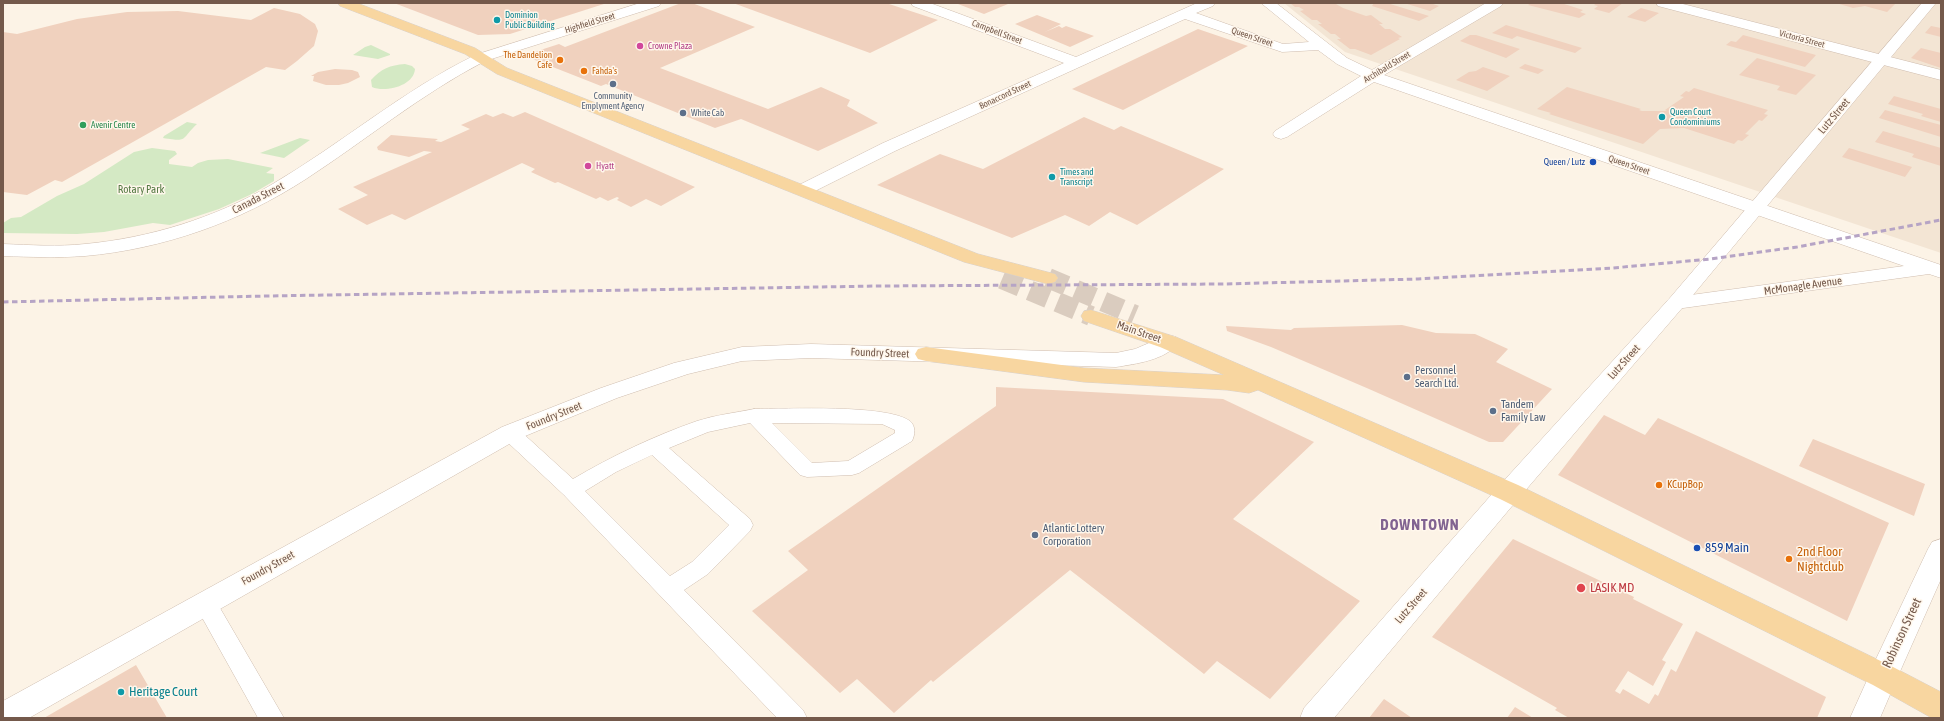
<!DOCTYPE html>
<html>
<head>
<meta charset="utf-8">
<style>
	body { margin:0 }
	#map { position:relative; width:1944px; height:721px; overflow:hidden; background:#fcf3e6; font-family:"Asap Condensed",sans-serif }
	canvas { display:block }
	.frame { position:absolute; inset:0; border:4px solid #74594b; pointer-events:none }
</style>
</head>
<body>
<div id="map">
<canvas width="1944" height="721"></canvas>
<div class="frame"></div>
</div>
<script>
const ctx = document.querySelector('canvas').getContext('2d');
ctx.lineJoin = 'round';
function fillPath(path, color) { ctx.fillStyle = color; ctx.fill(path, 'evenodd'); }
function stroke(path, color, width, dash) { ctx.strokeStyle = color; ctx.lineWidth = width; ctx.lineCap = dash ? 'butt' : 'round'; ctx.setLineDash(dash || []); ctx.stroke(path); }
function write(font, color, halo, rows, align = 'center') {
  ctx.font = font + ' "Asap Condensed",sans-serif'; ctx.lineWidth = 3; ctx.setLineDash([]); ctx.textBaseline = 'middle'; ctx.strokeStyle = halo; ctx.fillStyle = color; for (const [text, x, y, turn = 0] of rows) {
    ctx.save(); ctx.translate(x, y); ctx.rotate((+turn || 0) * Math.PI / 180); ctx.textAlign = isNaN(turn) ? turn : align; if (halo) ctx.strokeText(text, 0, 0); ctx.fillText(text, 0, 0); ctx.restore();
  }
}
fillPath(new Path2D(`
	M1284 3H1941V253L1345 52Z`), '#f3e5d4');
fillPath(new Path2D(`
	M371 45 390 54V55L378 59 353 55 365 47Z
	M405 64 412 66 415 69C414 86 385 93 372 87L371 80C381 69 390 65 405 64Z
	M187 122 197 124C180 140 189 142 163 138L164 136Z
	M300 138 310 140 284 158 260 153Z
	M152 148 175 151 177 154 169 160V164L192 167 198 163 208 160 228 159 273 168 266 173 274 174V181L252 194 219 209 170 225 153 223 104 232 77 234 3 233V223L11 218 21 217 57 196 84 184 134 152Z`), '#d4e9c4');
fillPath(new Path2D(`
	M394 3H607L510 34 478 35Z
	M681 3H692L755 27 660 68 768 109 821 87 850 100 847 106 878 123 818 151 741 119 715 128 606 84 601 86 530 58 532 57 528 54 559 44 565 47Z
	M733 3H886L938 20 870 53Z
	M961 3H1005L1008 4 984 14 958 4Z
	M1290 3H1338L1336 4 1343 8 1366 16 1371 15 1383 24H1379L1385 29H1390L1402 37 1398 38 1400 39 1371 55 1355 49H1350L1337 39H1341L1335 34H1331L1318 24H1322L1317 20H1312L1300 11 1304 10 1299 7H1295Z
	M1374 3H1387L1429 16 1419 21 1372 6Z
	M1404 3H1430L1439 6 1430 11Z
	M1531 3H1561L1583 10 1580 12 1586 14 1579 18 1528 5Z
	M1597 3H1623L1609 13 1594 9 1598 6 1594 5Z
	M1836 3H1896L1887 12 1865 6 1853 8Z
	M274 8 300 14 315 24 318 31 314 46 297 61 285 70 266 67 62 182 55 180 27 195 3 192V32L17 34 77 19 127 12 178 11 251 20Z
	M1641 8 1659 13 1645 22 1627 17Z
	M1037 15 1061 24 1045 32 1059 26 1062 28 1066 26 1094 36 1070 47 1015 24Z
	M1506 25 1582 48 1575 53 1517 36 1512 39 1492 33Z
	M1931 26 1941 28V37L1925 33Z
	M1198 29 1248 46 1123 110 1072 89Z
	M1470 35H1476L1520 49 1506 58 1460 41Z
	M1743 35 1816 55 1805 67 1726 45 1731 41 1736 42Z
	M1921 48 1941 53V68L1911 58Z
	M1757 58 1816 75 1796 95 1777 90 1780 86 1739 75Z
	M1525 64 1544 70 1538 74 1519 68Z
	M1483 67 1510 76 1487 91 1456 80 1469 72 1476 71Z
	M335 69 352 70 358 72 360 77 348 83 339 85H326L313 81 314 76H311L318 72Z
	M1567 87 1641 109 1639 110 1642 111H1667L1665 110 1684 97 1680 96 1686 91 1689 92 1694 88 1768 110 1764 114 1768 115 1762 121 1759 120 1745 134 1749 135 1742 141 1738 140 1734 144 1684 128 1660 129 1643 144 1549 114 1551 113 1537 109Z
	M1894 96 1941 109V122L1921 116 1923 114 1888 104Z
	M1885 110 1941 125V137L1879 118Z
	M525 112 695 187 661 206 646 199 631 207 617 200 619 198 617 197 608 201 600 197 596 199 558 182 555 183 531 172 535 169 522 163 405 220 392 214 367 225 338 209 368 195 353 187 432 152 424 151 409 157 378 150 377 147 391 135 438 139 435 141 441 142 470 129 461 125 486 114 493 117 503 113 513 117Z
	M1084 117 1114 130 1121 126 1224 169 1137 225 1110 212 1089 226 1065 215 1012 238 877 185 940 154 983 169Z
	M1883 131 1941 148V166L1912 157 1914 154 1875 142Z
	M1849 148 1912 167 1905 177 1842 157Z
	M1402 325 1436 333 1475 334 1508 349 1496 362 1552 389 1503 442H1489L1369 389 1271 347 1227 331 1226 326 1291 330 1294 328Z
	M996 387 1223 399 1314 442 1233 519 1360 601 1270 699 1217 661 1204 674 1070 570 933 682 931 680 894 713 857 679 840 693 752 611 808 570 788 551 996 406Z
	M1604 415 1645 435 1658 418 1889 523 1847 621 1558 475Z
	M1813 439 1925 484 1914 516 1799 466Z
	M1513 539 1634 597 1633 599 1683 624 1662 660 1666 662 1653 686 1628 671 1615 691 1620 694 1623 689 1649 704 1655 694 1658 696 1671 669 1676 672 1696 631 1826 697 1817 718H1569L1555 710 1557 708 1432 637Z
	M136 665 167 718H44Z
	M1384 699 1412 718H1369Z
	M1515 707 1533 718H1507Z`), '#f0d1be');
stroke(new Path2D(`
	M1048 278 1135 315
	M1002 279 1091 316`), '#daccbf', 20, [20, 10]);
const service = new Path2D(`
	M754 409C786 409 887 404 910 421 916 426 915 435 912 441L859 473 852 475 807 477 800 475 750 423 708 432 669 448 750 519 753 525 750 531 708 574 684 590 803 710 807 718H777L564 495 503 438 500 433 503 428 510 426 517 428 573 479C612 456 654 436 697 421 715 415 735 413 754 409ZM772 423 882 424 895 430V433L848 461 812 463ZM652 455 729 525 692 562 670 576 585 491 616 472Z
	M205 594 213 596 284 718H258L194 603 197 596Z`);
const pedestrian = new Path2D(`
	M1941 539V579L1898 676 1893 685 1883 689 1873 685 1868 676 1928 549 1932 542Z`);
const minor = new Path2D(`
	M911 3H930L1076 57 1197 3H1215L1213 6 1196 13 1283 44 1309 42 1261 3H1276L1347 58 1372 70 1486 3H1503L1501 6 1384 75 1941 265V278L1929 274 1676 309 1669 307 1666 303 1669 299 1676 297 1904 266 1374 82 1287 137 1281 139 1275 137 1273 134 1275 131 1361 76 1337 64 1318 50 1282 52 1185 19 895 151 809 194 803 195 797 194 794 190 797 186 883 143 1064 63 913 6Z
	M1656 3H1679L1941 70V80L1658 6Z
	M1883 663 1893 667 1898 676 1880 718H1850L1873 667Z`);
const tertiary = new Path2D(`
	M640 3H661L659 6 485 61C421 94 366 140 306 179 240 222 163 249 85 256 58 258 30 257 3 256V244C30 245 58 247 85 244 149 238 215 218 271 185 341 144 402 91 475 55Z
	M1922 3H1936L1683 307 1518 499 1334 718H1300L1304 708 1500 485 1669 299Z
	M1168 335 1176 337 1179 342C1167 360 1135 364 1116 367L811 358 742 361 688 374 617 398 518 439 29 718H3V701L502 427 601 388 674 363 742 347 811 344 1116 353 1135 349Z`);
const primary = new Path2D(`
	M338 3H357L475 48 507 68 978 254 1055 274 1058 278 1055 282 1048 284 964 262 497 74 465 54 340 6Z
	M1091 310 1176 337 1518 485 1893 667 1941 692V718L1930 717 1873 685 1500 499 1258 390 1249 393 1227 390 1084 382 926 361 918 359 915 354 918 349 926 347 1084 368 1224 375 1160 347 1084 321 1081 316 1084 311Z`);
stroke(service, '#cfbdaf', 1);
stroke(pedestrian, '#cfbdaf', 1);
stroke(minor, '#cfbdaf', 1);
stroke(tertiary, '#cfbdaf', 1);
stroke(primary, '#d8d1cd', 1);
fillPath(service, '#fff');
fillPath(pedestrian, '#fff');
fillPath(minor, '#fff');
fillPath(tertiary, '#fff');
fillPath(primary, '#f8d6a0');
stroke(new Path2D(`
	M3 302 266 296 880 286 1223 284 1418 279 1613 268 1710 259 1797 247 1941 220`), '#b6a4c5', 3, [5.5, 3.5]);
for (const [x, y, r, color] of [
	[497,20,4,"#0f9aa8"],
	[640,46,4,"#d1479c"],
	[560,60,4,"#e8710a"],
	[584,71,4,"#e8710a"],
	[613,84,4,"#5c6f8a"],
	[683,113,4,"#5c6f8a"],
	[1662,117,4,"#0f9aa8"],
	[83,125,4,"#2e9e5b"],
	[1593,162,4,"#1a4fb4"],
	[588,166,4,"#d1479c"],
	[1052,177,4,"#0f9aa8"],
	[1407,377,4,"#5c6f8a"],
	[1493,411,4,"#5c6f8a"],
	[1659,485,4,"#e8710a"],
	[1035,535,4,"#5c6f8a"],
	[1697,548,4,"#1a4fb4"],
	[1789,559,4,"#e8710a"],
	[1581,588,5,"#e0444e"],
	[121,692,4,"#0f9aa8"]
]) { const dot = new Path2D(); dot.arc(x, y, r, 0, 2 * Math.PI); ctx.fillStyle = color; ctx.fill(dot); stroke(dot, '#fff7ec', 1.5); }
write('9px', '#0d838f', '#fff7ec', [
	["Dominion",505,15],
	["Public Building",505,25],
	["Queen Court",1670,112],
	["Condominiums",1670,122],
	["Times and",1060,172],
	["Transcript",1060,182]
], 'left');
write('9px', '#74594b', '#fff7ec', [
	["Highfield Street",590,23,-17],
	["Campbell Street",997,32,21],
	["Queen Street",1252,37,19],
	["Victoria Street",1802,39,15],
	["Archibald Street",1387,67,-31],
	["Bonaccord Street",1005,95,-25],
	["Queen Street",1629,165,19]
]);
write('9px', '#b23c85', '#fff7ec', [
	["Crowne Plaza",648,46],
	["Hyatt",596,166]
], 'left');
write('9px', '#c56008', '#fff7ec', [
	["The Dandelion",552,55],
	["Cafe",552,65],
	["Fahda's",592,71,"left"]
], 'right');
write('9px', '#4e5e75', '#fff7ec', [
	["Community",613,96],
	["Emplyment Agency",613,106],
	["White Cab",691,113,"left"]
]);
write('9px', '#27864d', '#fff7ec', [
	["Avenir Centre",91,125]
], 'left');
write('9px', '#164399', '#fff7ec', [
	["Queen / Lutz",1585,162]
], 'right');
write('11px', '#74594b', '#fff7ec', [
	["Lutz Street",1834,116,-50],
	["Canada Street",258,198,-27],
	["McMonagle Avenue",1803,286,-8],
	["Main Street",1139,332,19],
	["Foundry Street",880,353,2],
	["Lutz Street",1624,362,-48],
	["Foundry Street",554,416,-22],
	["Foundry Street",268,568,-29],
	["Lutz Street",1411,606,-49]
]);
write('11px', '#547943', '#fff7ec', [
	["Rotary Park",141,190]
]);
write('11px', '#4e5e75', '#fff7ec', [
	["Personnel",1415,371],
	["Search Ltd.",1415,384],
	["Tandem",1501,405],
	["Family Law",1501,418],
	["Atlantic Lottery",1043,529],
	["Corporation",1043,542]
], 'left');
write('11px', '#c56008', '#fff7ec', [
	["KCupBop",1667,485]
], 'left');
write('13px', '#164399', '#fff7ec', [
	["859 Main",1705,548]
], 'left');
write('13px', '#c56008', '#fff7ec', [
	["2nd Floor",1797,552],
	["Nightclub",1797,567]
], 'left');
write('13px', '#be3a42', '#fff7ec', [
	["LASIK MD",1590,588]
], 'left');
write('13px', '#74594b', '#fff7ec', [
	["Robinson Street",1902,633,-65]
]);
write('13px', '#0d838f', '#fff7ec', [
	["Heritage Court",129,692]
], 'left');
ctx.letterSpacing = '1px';
write('bold 15px', '#816391', '#fff7ec', [
	["DOWNTOWN",1420,525]
]);
ctx.letterSpacing = '0px';
</script>
</body>
</html>
